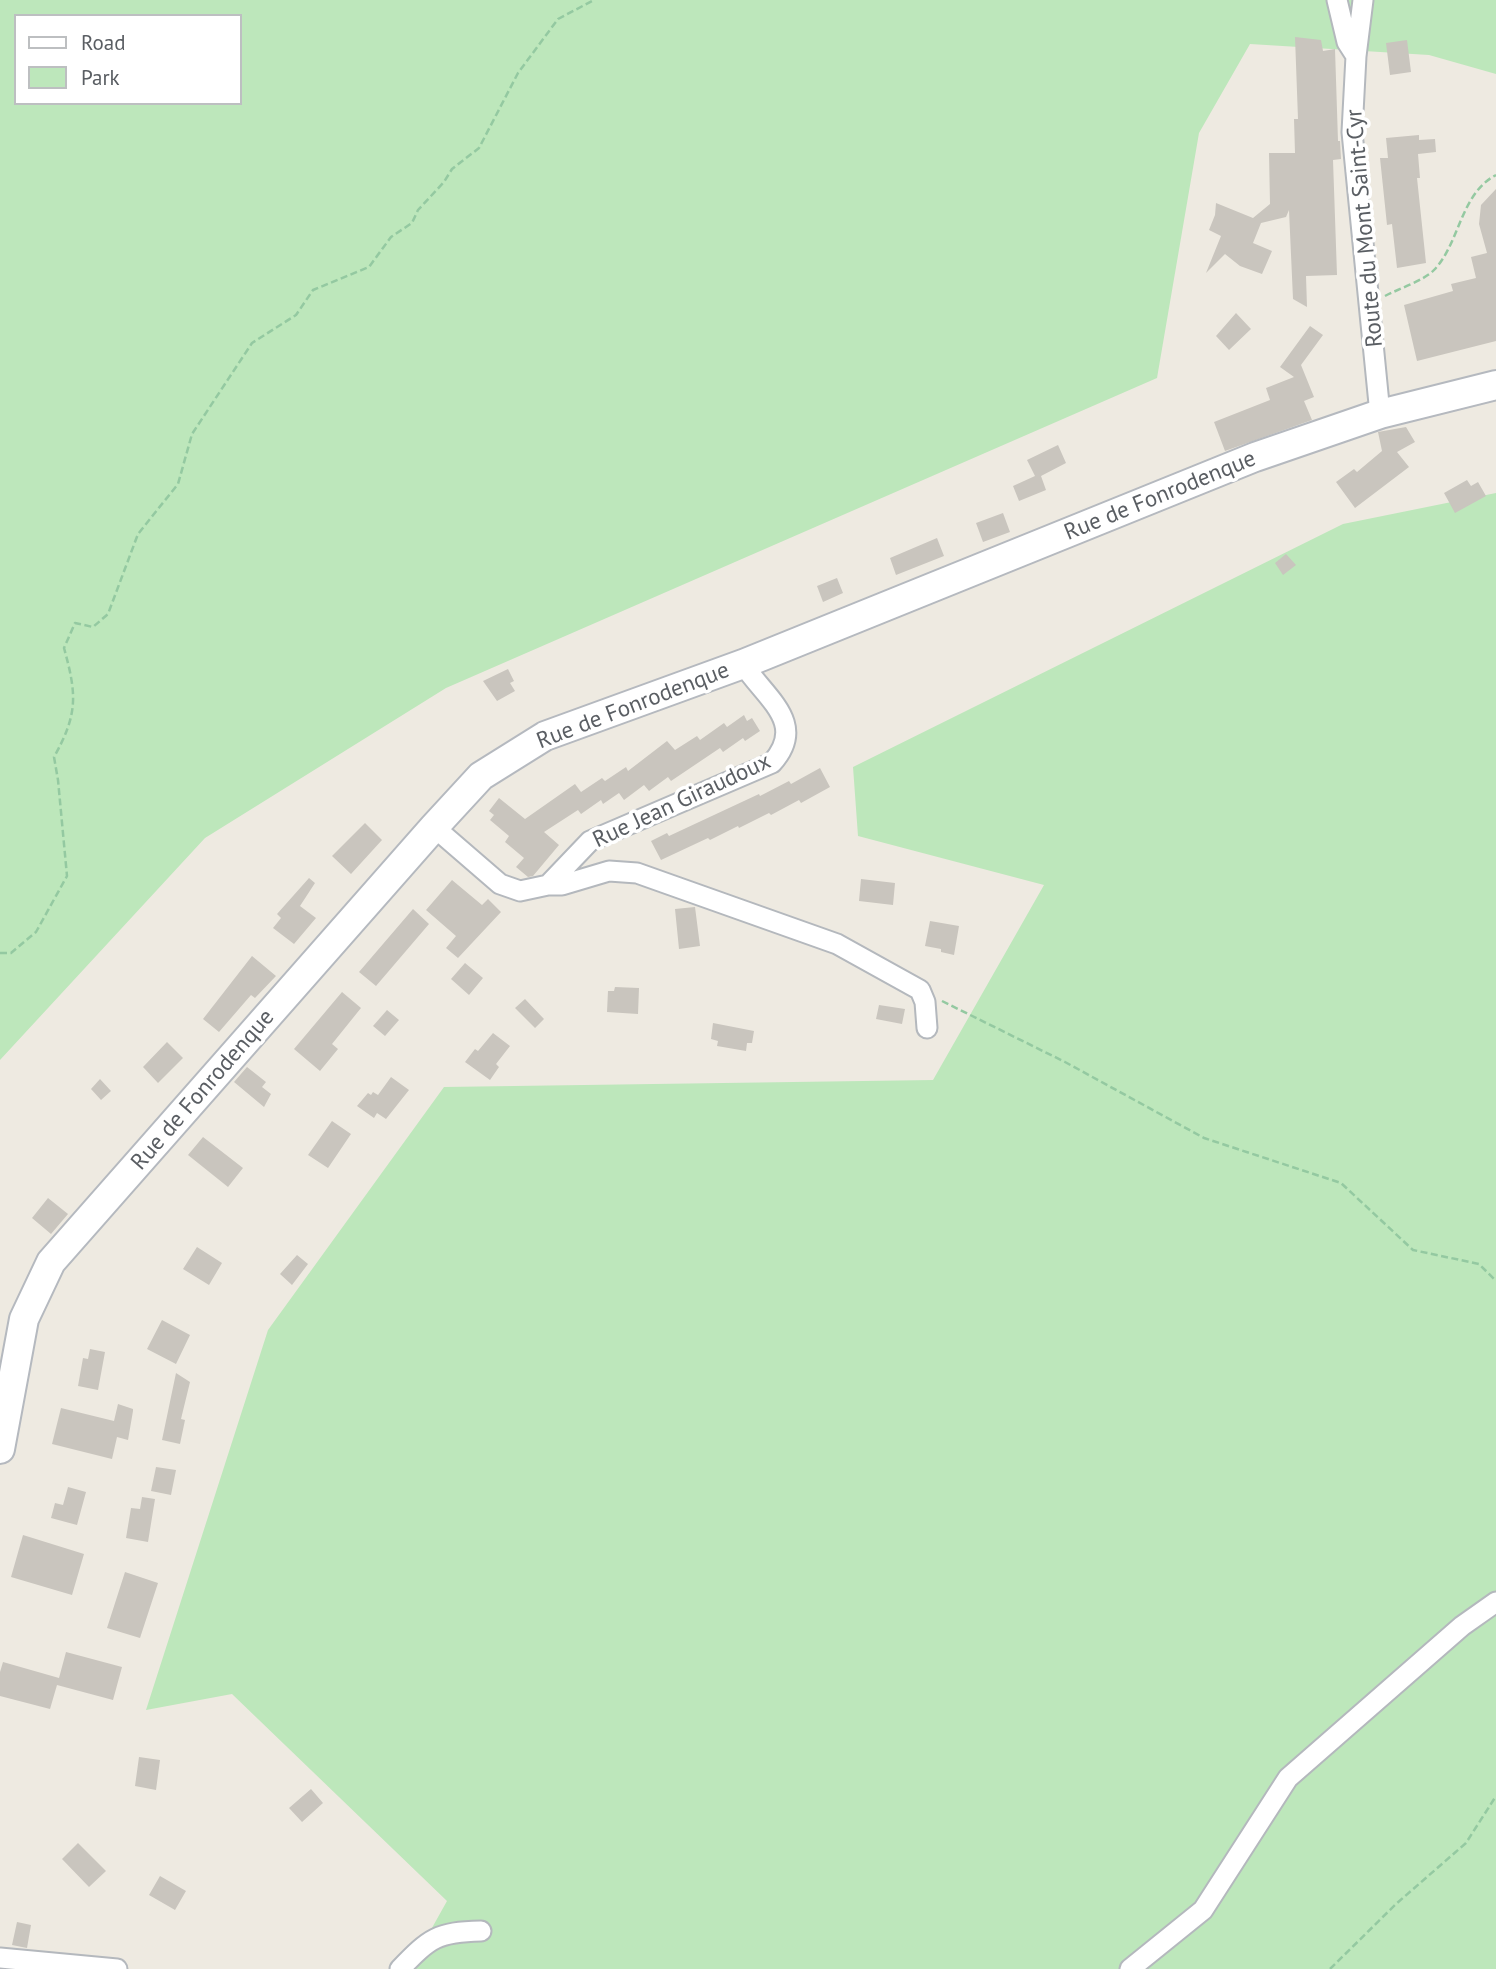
<!DOCTYPE html>
<html>
<head>
<meta charset="utf-8">
<style>
	body { margin:0 }
	#map { position:relative; width:1496px; height:1969px; overflow:hidden; background:#eeeae1; font-family:"PT Sans",sans-serif }
	canvas { display:block }
	.legend { position:absolute; left:14px; top:14px; width:228px; height:91px; box-sizing:border-box; background:#fff; border:2px solid #bdbfc1; margin:0; padding:9px 12px; list-style:none; font-size:21px; color:#5a5e63 }
	.legend li { display:flex; align-items:center; gap:14px; height:35px }
	.legend b { width:35px; border:2px solid #bdbfc1 }
</style>
</head>
<body>
<div id="map">
<canvas width="1496" height="1969"></canvas>
<ul class="legend">
<li><b style="height:9px;background:#fff"></b>Road</li>
<li><b style="height:19px;background:#bde7bb"></b>Park</li>
</ul>
</div>
<script>
const ctx = document.querySelector('canvas').getContext('2d');
ctx.lineJoin = 'round';
function fillPath(path, color) { ctx.fillStyle = color; ctx.fill(path, 'evenodd'); }
function stroke(path, color, width, dash) { ctx.strokeStyle = color; ctx.lineWidth = width; ctx.lineCap = dash ? 'butt' : 'round'; ctx.setLineDash(dash || []); ctx.stroke(path); }
function write(font, color, halo, rows, align = 'center') {
  ctx.font = font + ' "PT Sans",sans-serif'; ctx.lineWidth = 7; ctx.setLineDash([]); ctx.textBaseline = 'middle'; ctx.strokeStyle = halo; ctx.fillStyle = color; for (const [text, x, y, turn = 0] of rows) {
    ctx.save(); ctx.translate(x, y); ctx.rotate((+turn || 0) * Math.PI / 180); ctx.textAlign = isNaN(turn) ? turn : align; if (halo) ctx.strokeText(text, 0, 0); ctx.fillText(text, 0, 0); ctx.restore();
  }
}
fillPath(new Path2D(`
	M0 0H1496V74L1429 55 1250 44 1199 133 1157 378 446 688 205 838 0 1060ZM16 16H240V103H16Z
	M1496 493V1969H409L447 1901 232 1694 146 1710 268 1330 444 1087 933 1080 1044 885 858 836 853 767 1343 524Z`), '#bde7bb');
fillPath(new Path2D(`
	M1295 37 1321 40 1323 51 1335 49 1338 141H1340L1341 159 1333 160 1337 275 1306 276 1307 307 1293 299 1289 210 1286 217 1261 223 1253 243 1272 251 1262 274 1240 266 1225 254 1206 273 1221 236 1209 230 1215 215 1216 203 1253 218 1270 204 1269 153H1295L1294 119H1298Z
	M1407 40 1411 72 1390 75 1386 43Z
	M1419 135V140L1435 139 1436 152 1418 154 1420 178H1417L1426 263 1397 268 1392 224 1387 225 1380 158H1388L1386 138Z
	M1496 189V341L1417 361 1404 305 1453 291 1451 284 1476 278 1471 257 1487 253 1479 224 1481 205Z
	M1236 313 1251 329 1229 350 1216 336Z
	M1310 326 1323 335 1301 365 1314 397 1304 401 1312 420 1225 451 1214 422 1270 400 1266 388 1294 377 1280 367Z
	M1406 427 1415 442 1397 452 1409 467 1355 508 1336 482 1354 469 1357 472 1382 451 1378 432Z
	M1058 445 1066 463 1041 476 1046 490 1019 501 1013 486 1035 476 1027 460Z
	M1467 480 1471 486 1478 482 1486 496 1455 513 1444 493Z
	M1003 513 1010 532 983 542 976 523Z
	M937 538 944 556 896 575 890 558Z
	M1286 554 1296 565 1283 575 1275 563Z
	M837 578 843 593 823 602 817 586Z
	M508 669 514 681 510 683 515 691 497 701 483 681Z
	M744 715 747 721 752 718 760 731 745 741 743 738 723 752 720 748 671 781 668 777 649 791 644 785 624 800 619 793 603 804 601 800 581 814 578 810 544 832 559 845 533 876 528 877 516 867 524 858 505 842 509 836 490 820 494 815 489 811 499 798 525 819 575 784 581 792 602 778 605 781 626 767 628 771 667 741 675 750 697 736 700 740 724 723 727 727Z
	M820 768 830 787 801 803 799 800 771 815 769 813 739 828 738 826 710 840 708 838 661 860 651 841 667 833 669 836 759 794 760 796 789 781 791 784Z
	M365 823 382 840 351 874 332 856Z
	M309 878 315 883 300 906 316 918 294 944 273 928 281 918 277 914Z
	M861 879 895 883 893 905 859 901Z
	M452 880 482 905 488 899 501 912 458 958 446 948 456 936 426 910Z
	M695 907 700 946 679 949 675 909Z
	M413 909 429 924 376 986 359 972Z
	M930 921 959 926 954 955 941 952V949L925 946Z
	M252 956 276 976 255 998 251 995 219 1032 203 1019Z
	M465 963 483 978 469 995 451 979Z
	M615 987 639 988 638 1014 607 1012 608 991H614Z
	M342 992 361 1008 332 1044 338 1049 320 1071 294 1049Z
	M525 999 544 1019 535 1028 515 1008Z
	M879 1005 905 1009 902 1024 876 1019Z
	M387 1010 399 1020 385 1036 373 1026Z
	M713 1023 754 1031 752 1043H747L746 1051 717 1046 718 1041 711 1039Z
	M493 1033 510 1046 496 1064 499 1067 490 1080 465 1062 475 1049 478 1051Z
	M167 1042 183 1058 158 1083 143 1067Z
	M247 1067 266 1082 262 1087 271 1094 264 1107 234 1082Z
	M391 1077 409 1090 386 1119 377 1113 374 1118 357 1106 368 1093 371 1095 373 1092 378 1095Z
	M100 1079 111 1091 101 1100 91 1089Z
	M332 1121 351 1134 328 1168 308 1155Z
	M203 1137 243 1168 228 1187 188 1155Z
	M48 1198 68 1214 51 1234 32 1218Z
	M197 1247 222 1263 209 1285 183 1269Z
	M297 1255 308 1264 292 1285 280 1274Z
	M162 1320 190 1335 176 1364 147 1349Z
	M90 1349 105 1352 98 1390 78 1386 83 1358 88 1359Z
	M176 1373 190 1382 181 1419 185 1420 180 1444 162 1440Z
	M118 1404 133 1409V1411L128 1440 117 1437 112 1459 52 1444 61 1408 114 1421Z
	M156 1467 176 1470 171 1495 151 1491Z
	M68 1487 86 1492 77 1525 51 1518 55 1503 63 1505Z
	M142 1497 155 1499 148 1542 126 1538 131 1508 140 1509Z
	M23 1535 84 1554 72 1595 11 1577Z
	M125 1572 158 1583 140 1638 107 1628Z
	M66 1652 122 1667 113 1700 57 1685 50 1709 0 1696V1672L3 1662 59 1678Z
	M139 1757 160 1760 156 1790 135 1786Z
	M311 1789 323 1803 302 1822 289 1808Z
	M78 1843 106 1871 89 1887 62 1859Z
	M160 1876 186 1891 175 1910 149 1895Z
	M17 1922 31 1925 27 1948 12 1945Z`), '#c9c5be');
const street = new Path2D(`
	M1337 0 1347 42 1356 56
	M1363 0 1356 56 1352 132 1380 414
	M434 827 500 884 520 891 548 885 590 841 772 763C808 723 765 698 743 664
	M548 885H562L609 871 637 873 837 944 920 990 925 1002 927 1028
	M0 1958 117 1969
	M400 1969C430 1938 437 1932 481 1931
	M1130 1969 1203 1910 1288 1778 1462 1626 1496 1602`);
const secondary = new Path2D(`
	M0 1449 24 1319 51 1262 434 827 481 776 545 736 743 664 1255 457 1380 414 1496 385`);
stroke(street, '#b4b8bd', 23);
stroke(secondary, '#b5b9bf', 32);
stroke(new Path2D(`
	M1385 296C1398 289 1425 280 1434 270 1460 243 1460 194 1496 175
	M0 953H11L36 932 67 876 58 780 54 757C78 714 77 695 64 648L75 623 93 627 108 614 138 534 178 484 192 434 252 343 296 315 313 290 369 267 391 237 412 223 418 210 444 182 452 169 479 148 518 73 558 19 594 0
	M942 1001 1065 1062 1204 1138 1341 1183 1413 1250 1479 1264 1496 1281
	M1330 1969 1396 1904 1466 1843 1496 1796`), '#94c9a1', 2.5, [7, 3.5]);
stroke(street, '#fff', 19);
stroke(secondary, '#fff', 28);
write('23px', '#5a5e63', '#fff', [
	["Route du Mont Saint-Cyr",1365,228,-95],
	["Rue de Fonrodenque",1160,496,-22],
	["Rue de Fonrodenque",633,706,-21],
	["Rue Jean Giraudoux",682,801,-25],
	["Rue de Fonrodenque",203,1090,-49]
]);
</script>
</body>
</html>
